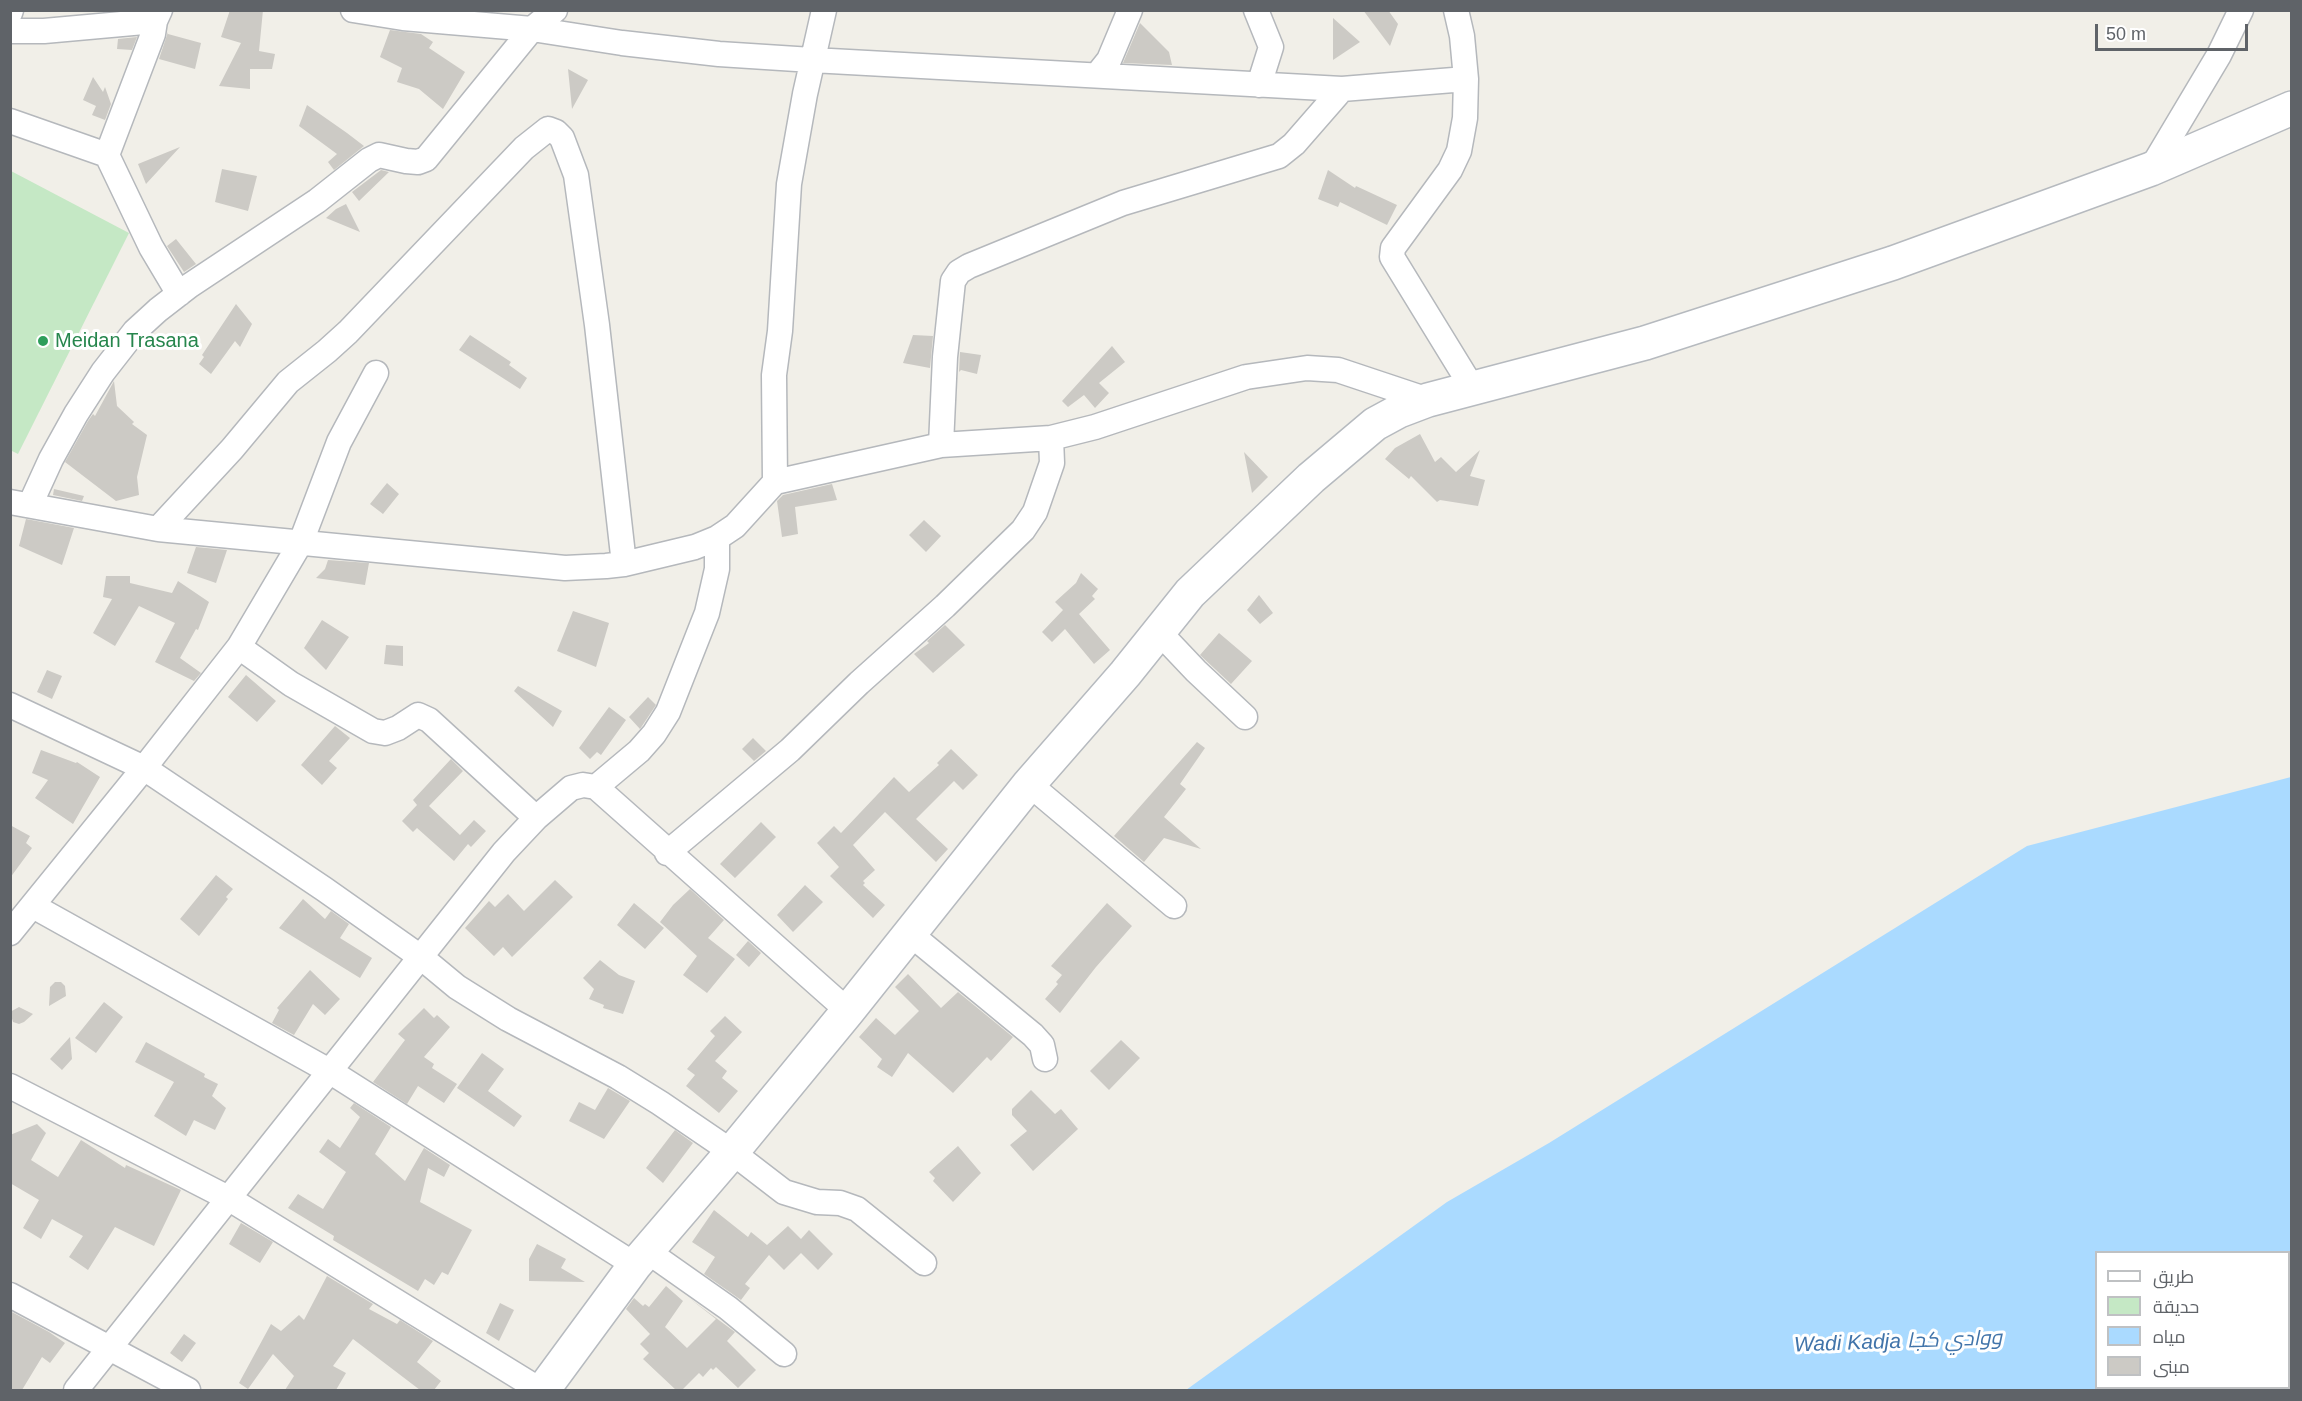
<!DOCTYPE html>
<html>
<head>
<meta charset="utf-8">
<style>
  body { margin:0 }
  #map { position:relative; width:2302px; height:1401px; overflow:hidden; background:#f1efe8; font-family:Helvetica,Cairo,sans-serif }
  canvas { display:block }
  .frame { position:absolute; inset:0; border:12px solid #5f6368; pointer-events:none }
  .legend { position:absolute; left:2095px; top:1251px; width:195px; height:138px; box-sizing:border-box; background:#fff; border:2px solid #bfc1c3; margin:0; padding:8px 10px; list-style:none; font-size:18px; color:#5f6368 }
  .legend li { display:flex; align-items:center; gap:12px; height:30px }
  .legend b { width:30px; border:2px solid #bfc1c3 }
  .scale { position:absolute; left:2095px; top:24px; width:153px; height:27px; box-sizing:border-box; border:3px solid #5f6368; border-top:0; padding-left:8px; font-size:18px; line-height:21px; white-space:nowrap; color:#5f6368; -webkit-text-stroke:4px #fff; paint-order:stroke }
</style>
</head>
<body>
<div id="map">
<canvas width="2302" height="1401"></canvas>
<div class="frame"></div>
<ul class="legend">
<li><b style="height:8px;background:#fff"></b>طريق</li>
<li><b style="height:16px;background:#c5e8c5"></b>حديقة</li>
<li><b style="height:16px;background:#aadaff"></b>مياه</li>
<li><b style="height:16px;background:#cccac5"></b>مبنى</li>
</ul>
<div class="scale">50 m</div>
</div>
<script>
const c = document.querySelector('canvas').getContext('2d');
c.lineJoin = 'round';
function paint(path, color) {
  c.fillStyle = color;
  c.fill(path, 'evenodd');
}
function shape(rows) {
  const path = new Path2D();
  for (const r of rows) {
    path.moveTo(r[0], r[1]);
    for (let i = 2; i < r.length; i += 2) path.lineTo(r[i], r[i + 1]);
  }
  return path;
}
function strokePath(path, color, width, dash) {
  c.strokeStyle = color;
  c.lineWidth = width;
  c.lineCap = dash ? 'butt' : 'round';
  c.setLineDash(dash || []);
  c.stroke(path);
}
function write(font, color, halo, rows, align = 'center') {
  c.font = font + ' Helvetica,Cairo,sans-serif';
  c.lineWidth = 6;
  c.setLineDash([]);
  c.textBaseline = 'middle';
  c.strokeStyle = halo;
  c.fillStyle = color;
  for (const [text, x, y, turn = 0] of rows) {
    c.save();
    c.translate(x, y);
    c.rotate((+turn || 0) * Math.PI / 180);
    c.textAlign = isNaN(turn) ? turn : align;
    if (halo) c.strokeText(text, 0, 0);
    c.fillText(text, 0, 0);
    c.restore();
  }
}
paint(shape([
  [11,171,129,233,18,454,10,450]
]), '#c5e8c5');
paint(shape([
  [2291,777,2291,1390,1186,1390,1447,1202,1549,1143,2027,846],
  [2096,1252,2288,1252,2288,1388,2096,1388]
]), '#aadaff');
paint(shape([
  [230,10,263,10,259,51,275,54,272,69,250,69,250,89,219,86,241,43,221,37],
  [1363,10,1388,10,1398,24,1390,46],
  [1333,18,1360,42,1333,60],
  [1140,23,1169,52,1172,65,1123,63],
  [390,30,421,34,433,42,429,48,465,72,443,109,419,89,397,82,402,68,380,57],
  [168,32,168,34,201,43,195,69,159,59],
  [137,37,132,50,117,49,118,39],
  [568,69,588,80,572,109],
  [93,77,103,92,105,87,111,104,105,120,92,115,96,106,83,100],
  [307,105,347,133,364,146,334,170,328,162,337,154,299,126],
  [180,147,146,184,138,164],
  [222,169,257,176,248,211,215,202],
  [381,170,389,172,359,201,352,192],
  [1328,170,1355,188,1356,186,1397,205,1387,225,1340,202,1338,207,1318,199],
  [346,204,360,232,326,218,336,209],
  [176,239,196,264,184,272,167,246],
  [236,304,252,324,240,347,235,341,211,374,199,364,204,357,202,355],
  [470,335,511,362,509,365,527,378,520,389,459,350],
  [913,335,933,336,930,368,903,363],
  [1112,346,1125,362,1099,383,1109,393,1095,408,1084,395,1068,407,1062,401],
  [960,352,981,355,977,374,961,370,959,372],
  [114,381,117,406,134,422,132,424,147,435,137,477,139,495,116,501,65,462,88,421,93,414,95,416],
  [1420,434,1435,462,1441,457,1456,472,1480,450,1470,476,1485,480,1478,506,1440,500,1437,502,1411,476,1409,479,1385,459,1395,448],
  [1244,452,1268,477,1252,493],
  [387,483,399,494,383,514,370,504],
  [832,484,837,500,795,507,798,534,782,537,777,501,783,495],
  [54,489,84,496,82,501,53,495],
  [26,519,74,528,62,565,19,546],
  [924,520,941,536,926,552,909,535],
  [196,547,227,550,216,583,187,573],
  [328,560,369,563,365,585,316,578,325,569],
  [1081,573,1098,589,1092,596,1095,599,1079,614,1110,650,1094,664,1065,629,1052,642,1042,632,1063,610,1055,602,1076,583],
  [106,576,130,576,130,583,172,593,178,581,209,602,198,630,196,629,180,658,201,673,194,681,155,662,175,623,139,606,115,646,93,633,112,599,103,597],
  [1259,595,1273,613,1260,624,1247,610],
  [573,611,609,623,596,667,557,651],
  [322,620,349,637,326,670,304,648],
  [945,625,965,645,933,673,914,654,929,643,927,641],
  [1219,633,1252,661,1231,684,1200,655],
  [386,645,403,646,403,666,384,664],
  [47,670,62,676,52,699,37,692],
  [246,675,276,701,257,722,228,697],
  [518,686,562,711,553,727,514,691],
  [648,697,656,705,640,729,629,717],
  [609,707,626,720,601,755,597,752,590,759,579,748],
  [335,726,350,738,329,761,337,768,322,785,301,765],
  [753,738,766,751,754,761,742,749],
  [1197,742,1205,748,1180,784,1186,789,1164,817,1201,849,1164,838,1144,862,1114,836],
  [951,749,978,775,963,790,954,781,916,819,948,849,936,862,885,812,853,845,875,870,863,881,865,883,863,885,885,905,873,918,830,876,839,867,817,843,834,826,841,833,894,777,909,792,939,765,937,763],
  [41,750,76,763,77,762,100,777,73,824,35,798,48,780,32,773],
  [451,759,463,771,429,806,460,835,474,820,486,831,471,847,468,844,454,861,417,828,413,832,402,821,417,805,413,800],
  [761,822,776,837,735,878,720,864],
  [10,825,30,836,26,843,32,848,10,878],
  [216,875,233,889,226,897,228,899,199,936,180,919],
  [555,880,573,897,512,957,503,947,494,956,465,928,489,901,495,907,508,894,524,911],
  [805,885,823,902,793,932,777,915],
  [690,889,724,920,708,938,735,959,707,993,683,975,697,956,660,922,673,905],
  [303,899,325,919,331,911,349,924,340,938,372,958,360,978,279,928],
  [634,903,664,928,645,949,617,925],
  [1107,903,1132,926,1096,967,1060,1013,1045,999,1058,984,1056,982,1062,975,1051,966],
  [748,941,761,953,749,967,736,955],
  [600,960,619,975,635,981,623,1014,603,1008,604,1005,589,999,594,989,583,978],
  [310,970,340,999,325,1015,313,1004,294,1035,272,1023,279,1010,277,1008],
  [908,974,941,1008,958,992,1013,1037,991,1061,987,1057,953,1093,908,1053,892,1077,877,1067,882,1059,859,1037,876,1018,895,1035,919,1011,895,987],
  [55,982,61,982,65,986,66,996,49,1006,50,987],
  [104,1002,123,1017,96,1053,75,1038],
  [19,1007,33,1014,24,1022,19,1024,13,1022,10,1012],
  [424,1008,434,1018,437,1015,450,1027,424,1057,434,1064,432,1068,457,1084,444,1103,418,1086,407,1104,373,1082,405,1040,398,1034],
  [725,1016,742,1032,715,1061,727,1071,722,1078,738,1091,719,1113,686,1086,695,1075,687,1069,715,1036,710,1031],
  [70,1037,72,1059,62,1070,50,1059],
  [1121,1040,1140,1058,1109,1090,1090,1071],
  [146,1042,205,1074,204,1077,218,1084,212,1096,226,1108,215,1130,194,1120,186,1136,154,1116,174,1082,135,1062],
  [482,1053,504,1069,488,1091,522,1116,514,1127,457,1088],
  [608,1088,630,1101,604,1139,569,1121,579,1102,595,1110],
  [1031,1090,1055,1114,1061,1109,1078,1129,1033,1171,1010,1145,1027,1131,1012,1115,1012,1109],
  [354,1103,391,1127,375,1154,405,1181,424,1148,450,1165,444,1177,428,1168,420,1202,472,1230,448,1275,442,1272,434,1285,425,1279,418,1291,333,1240,334,1236,288,1208,298,1194,323,1209,346,1172,319,1152,328,1139,340,1148,360,1117,350,1108],
  [37,1124,46,1133,31,1160,58,1177,81,1140,125,1168,126,1165,181,1190,154,1246,115,1227,88,1270,69,1257,83,1236,52,1219,41,1239,23,1228,39,1200,10,1183,10,1135],
  [675,1130,693,1143,663,1183,646,1168],
  [958,1146,981,1173,953,1202,933,1181,935,1178,929,1172],
  [714,1210,748,1237,751,1232,767,1245,788,1226,801,1239,809,1230,833,1254,818,1270,801,1253,784,1270,769,1255,745,1284,750,1288,741,1300,704,1274,715,1257,692,1242],
  [241,1223,273,1242,260,1263,229,1244],
  [537,1244,566,1259,561,1268,585,1282,529,1281,529,1259],
  [327,1276,373,1304,369,1309,397,1324,400,1320,433,1341,417,1362,441,1381,434,1390,420,1390,353,1339,333,1366,346,1373,336,1390,285,1390,294,1376,273,1354,248,1389,239,1383,271,1324,281,1331,299,1315,304,1320],
  [666,1286,683,1301,665,1327,687,1348,716,1319,689,1298,735,1332,727,1341,756,1370,738,1388,716,1367,713,1370,711,1368,703,1377,699,1373,682,1390,676,1390,643,1359,649,1353,640,1344,650,1334,626,1309,634,1298,643,1306,645,1304,649,1307],
  [500,1303,514,1310,499,1341,486,1333],
  [10,1311,49,1332,65,1343,50,1363,42,1357,22,1390,10,1390],
  [184,1334,196,1343,182,1362,170,1353]
]), '#cccac5');
const minor = shape([
  [353,10,403,18,532,29,622,43,719,54,812,60,1342,89,1466,79],
  [1256,10,1271,47,1259,85],
  [1456,10,1462,36,1466,79,1465,118,1459,151,1450,170,1393,248,1392,257,1473,389],
  [10,13,11,10],
  [10,31,44,31,155,21],
  [1097,75,1109,60,1130,10],
  [10,121,107,155,151,247,179,294],
  [107,155,153,34,155,21,160,10],
  [2151,169,2219,55,2241,10],
  [941,445,945,357,953,281,959,272,969,266,1123,203,1279,156,1294,144,1342,89],
  [775,482,774,375,780,331,789,184,805,94,824,10],
  [10,502,158,529,565,568,606,566,624,564,695,547,717,538,735,526,775,482,941,445,1051,438,1095,427,1246,377,1307,368,1338,370,1428,400],
  [30,505,51,459,76,414,103,372,135,331,158,310,189,286,317,201,369,160,379,155,406,161,418,162,426,159,532,29,555,10],
  [158,529,232,449,288,382,327,351,348,332,524,148,548,129,556,132,562,138,576,175,597,325,624,564],
  [1160,633,1196,671,1245,717],
  [239,647,291,684,373,731,385,733,398,728,418,715,429,720,536,818],
  [10,705,144,768,324,889,422,958,457,987,508,1019,618,1077,660,1103,732,1152,784,1192,817,1202,840,1203,857,1209,924,1263],
  [1029,784,1174,906],
  [596,787,639,751,654,734,668,712,707,613,717,569,717,538],
  [667,853,790,750,859,683,945,606,1023,530,1035,512,1052,463,1051,438],
  [33,906,331,1072,635,1265],
  [10,933,144,768,239,647,301,542,339,442,376,373],
  [909,933,1033,1035,1042,1045,1045,1059],
  [10,1086,228,1198,540,1390],
  [647,1251,728,1308,784,1354],
  [10,1295,188,1390],
  [76,1390,504,852,536,818,571,788,583,785,596,787,848,1011]
]);
const secondary = shape([
  [543,1390,635,1265,732,1152,848,1011,1029,784,1125,674,1190,593,1311,478,1375,424,1399,411,1428,400,1645,343,1893,263,2151,169,2292,108]
]);
strokePath(minor, '#b5b8bc', 27);
strokePath(secondary, '#b6babf', 36);
strokePath(minor, '#fff', 24);
strokePath(secondary, '#fff', 33);
for (const [x, y, r, color] of [
  [43,341,6,"#2e9e5b"]
]) {
  const dot = new Path2D();
  dot.arc(x, y, r, 0, 2 * Math.PI);
  c.fillStyle = color;
  c.fill(dot);
  strokePath(dot, '#fff', 2);
}
write('20px', '#27864d', '#fff', [
  ["Meidan Trasana",55,341]
], 'left');
write('italic 21px', '#4174aa', '#fff', [
  ["Wadi Kadja ووادي كجا",1898,1342,-2]
]);
</script>
</body>
</html>
